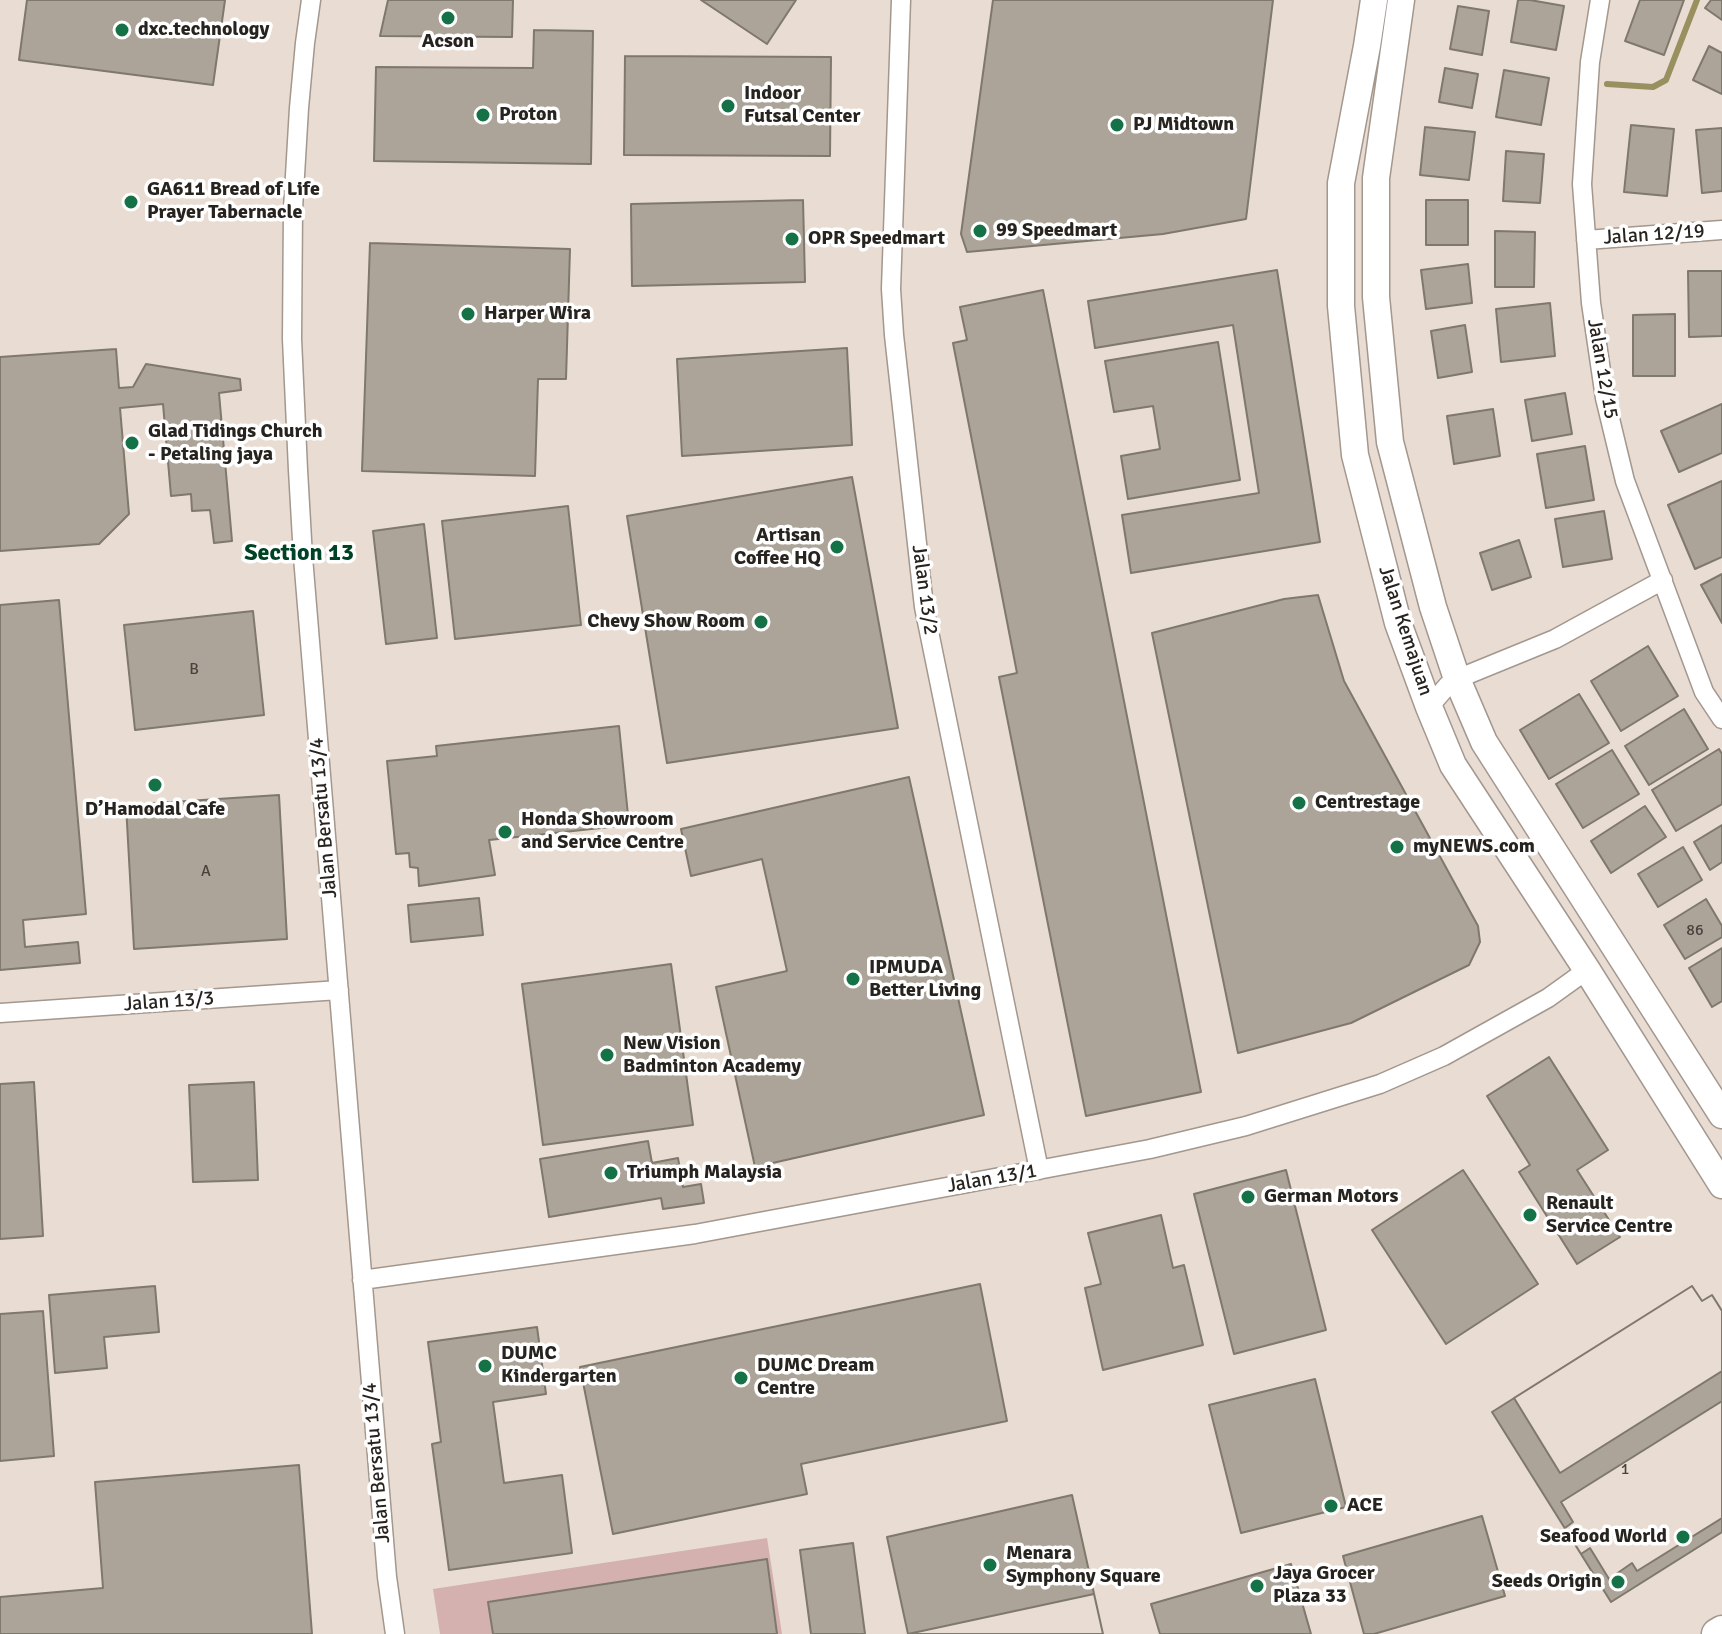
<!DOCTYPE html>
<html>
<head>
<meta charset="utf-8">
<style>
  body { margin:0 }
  canvas { display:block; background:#e9dcd2 }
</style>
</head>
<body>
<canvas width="1722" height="1634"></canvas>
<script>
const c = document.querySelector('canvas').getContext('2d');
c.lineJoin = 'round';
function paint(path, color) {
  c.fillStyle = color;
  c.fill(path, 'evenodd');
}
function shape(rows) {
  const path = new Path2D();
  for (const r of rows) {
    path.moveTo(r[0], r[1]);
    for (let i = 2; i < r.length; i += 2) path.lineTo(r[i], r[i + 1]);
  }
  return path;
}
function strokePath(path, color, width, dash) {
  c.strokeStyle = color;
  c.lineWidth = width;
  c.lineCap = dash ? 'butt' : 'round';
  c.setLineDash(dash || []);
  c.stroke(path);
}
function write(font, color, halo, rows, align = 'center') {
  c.font = font + ' Signika,sans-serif';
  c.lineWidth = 7;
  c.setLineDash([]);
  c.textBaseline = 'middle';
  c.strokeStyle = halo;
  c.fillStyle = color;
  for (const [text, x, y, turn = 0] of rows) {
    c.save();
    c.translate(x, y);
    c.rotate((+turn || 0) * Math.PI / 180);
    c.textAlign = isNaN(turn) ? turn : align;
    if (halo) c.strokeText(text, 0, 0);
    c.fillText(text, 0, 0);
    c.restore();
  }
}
paint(shape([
  [767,1538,782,1634,440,1634,433,1589]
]), '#d4b1af');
strokePath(shape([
  [1607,84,1653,87,1666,80,1697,0]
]), '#99905f', 6);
const building = shape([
  [27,0,225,0,213,85,19,60,27,0],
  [388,0,513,0,512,37,380,36,388,0],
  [701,0,796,0,767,44,701,0],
  [993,0,1273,0,1246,219,1163,234,967,252,961,234,993,0],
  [1518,0,1530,0,1564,6,1556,50,1511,42,1518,0],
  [1640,0,1684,0,1664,55,1625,41,1640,0],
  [1711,0,1722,0,1722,20,1705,8,1711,0],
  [1458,6,1489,11,1482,55,1450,49,1458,6],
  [534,30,593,31,591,164,374,161,376,67,533,68,534,30],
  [1709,46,1722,53,1722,94,1693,80,1709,46],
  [625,56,831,57,830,156,624,155,625,56],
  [1445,68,1478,74,1472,108,1439,102,1445,68],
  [1504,70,1549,78,1541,125,1496,117,1504,70],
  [1631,125,1674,129,1667,196,1624,192,1631,125],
  [1425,127,1475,132,1469,180,1420,175,1425,127],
  [1722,128,1722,191,1702,193,1696,130,1722,128],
  [1506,151,1544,154,1540,203,1503,201,1506,151],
  [803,200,805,282,632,286,631,204,803,200],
  [1426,200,1468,200,1468,245,1426,245,1426,200],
  [1495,231,1535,232,1534,287,1495,287,1495,231],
  [370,243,570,249,566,379,538,379,535,476,362,471,370,243],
  [1468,264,1472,303,1426,309,1421,270,1468,264],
  [1277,270,1320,542,1131,573,1122,515,1259,493,1233,325,1095,348,1088,301,1277,270],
  [1688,271,1722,271,1722,336,1689,337,1688,271],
  [1043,290,1201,1092,1086,1116,999,677,1017,673,953,343,967,340,960,307,1043,290],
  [1550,303,1555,356,1501,362,1496,309,1550,303],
  [1675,314,1675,376,1633,376,1633,315,1675,314],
  [1465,325,1472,372,1438,378,1431,331,1465,325],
  [1218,342,1240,480,1128,499,1121,456,1160,449,1153,406,1114,412,1105,361,1218,342],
  [847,348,852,445,682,456,677,359,847,348],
  [116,349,119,388,133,387,146,364,240,379,241,390,219,393,232,541,214,543,210,510,192,511,191,494,171,496,163,404,120,408,129,514,99,544,0,551,0,357,116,349],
  [1565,393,1572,434,1532,441,1525,400,1565,393],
  [1722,404,1722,453,1679,472,1661,431,1722,404],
  [1493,409,1500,456,1454,464,1447,416,1493,409],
  [1585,446,1594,500,1546,508,1537,454,1585,446],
  [852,477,898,728,667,763,627,516,852,477],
  [1722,481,1722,557,1695,569,1668,505,1722,481],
  [568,506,581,625,455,639,442,521,568,506],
  [1604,511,1612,559,1563,567,1555,519,1604,511],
  [424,524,437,638,386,644,373,531,424,524],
  [1519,540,1531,577,1492,590,1480,553,1519,540],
  [1722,574,1722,623,1701,585,1722,574],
  [1318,595,1344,681,1478,926,1480,942,1469,965,1351,1023,1238,1053,1152,633,1284,599,1318,595],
  [59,600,86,914,23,920,25,947,78,942,80,963,0,970,0,605,59,600],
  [253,611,264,715,135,730,124,625,253,611],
  [1648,646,1678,696,1621,731,1591,681,1648,646],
  [1579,694,1609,743,1549,779,1520,730,1579,694],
  [1684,709,1708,749,1649,785,1625,746,1684,709],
  [619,726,629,825,489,840,495,875,419,886,418,868,410,867,409,853,396,854,387,761,437,756,436,746,619,726],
  [1719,749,1722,754,1722,804,1676,831,1652,790,1719,749],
  [1612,750,1639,794,1583,828,1556,784,1612,750],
  [909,777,984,1115,755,1167,716,987,787,971,762,859,691,876,681,829,909,777],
  [279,795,287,939,134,949,126,805,279,795],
  [1645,806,1666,837,1611,873,1591,841,1645,806],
  [1722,825,1722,862,1710,870,1694,842,1722,825],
  [1683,847,1702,880,1658,907,1638,874,1683,847],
  [479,898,483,935,411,942,408,905,479,898],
  [1706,899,1722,926,1722,937,1685,959,1664,925,1706,899],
  [1722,948,1722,1001,1712,1007,1689,968,1722,948],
  [671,964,693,1125,543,1145,522,984,671,964],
  [1549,1057,1608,1150,1577,1170,1620,1237,1577,1264,1519,1172,1530,1165,1487,1096,1549,1057],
  [34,1082,43,1236,0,1239,0,1084,34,1082],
  [254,1082,258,1180,193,1182,189,1085,254,1082],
  [648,1141,652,1163,678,1158,683,1187,701,1184,704,1203,663,1209,661,1198,549,1217,540,1159,648,1141],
  [1286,1170,1326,1330,1234,1354,1194,1194,1286,1170],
  [1463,1170,1538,1284,1446,1344,1372,1230,1463,1170],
  [1161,1215,1173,1268,1184,1265,1203,1345,1103,1370,1085,1288,1101,1284,1088,1233,1161,1215],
  [980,1284,1007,1421,801,1464,807,1494,613,1534,580,1367,980,1284],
  [155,1286,159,1332,104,1337,107,1368,55,1373,49,1295,155,1286],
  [1692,1286,1702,1301,1712,1295,1722,1311,1722,1532,1611,1602,1492,1412,1692,1286],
  [1692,1286,1702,1301,1712,1295,1722,1311,1722,1371,1560,1473,1514,1398,1692,1286],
  [43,1311,54,1456,0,1461,0,1314,43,1311],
  [537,1327,546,1394,493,1402,504,1483,562,1475,572,1553,449,1570,432,1444,441,1442,428,1342,537,1327],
  [1315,1379,1346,1507,1241,1533,1209,1405,1315,1379],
  [1722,1401,1722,1518,1637,1571,1632,1563,1609,1579,1590,1548,1581,1554,1565,1528,1573,1522,1561,1502,1722,1401],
  [299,1465,312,1634,0,1634,0,1597,103,1588,95,1482,299,1465],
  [1072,1495,1103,1634,908,1634,887,1537,1072,1495],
  [1482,1516,1505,1596,1374,1634,1364,1634,1343,1556,1482,1516],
  [853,1543,865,1634,811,1634,800,1550,853,1543],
  [767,1559,777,1634,493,1634,488,1602,767,1559],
  [1291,1564,1311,1634,1160,1634,1151,1604,1291,1564],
  [1094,1594,1103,1634,908,1634,1094,1594]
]);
paint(building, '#aca498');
strokePath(building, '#7f786c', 2);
const street = shape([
  [311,0,305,43,299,108,293,209,292,339,298,470,303,557,387,1577,395,1634],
  [901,0,891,289,894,335,924,607,1039,1170],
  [1600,0,1590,62,1582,184,1591,303,1605,398,1625,481,1704,692,1722,719],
  [1586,240,1722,230],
  [1429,707,1448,685,1457,679,1555,639,1663,580],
  [0,1013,339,990],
  [362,1280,695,1234,1150,1149,1246,1126,1380,1084,1444,1056,1548,998,1587,970]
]);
const secondary = shape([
  [1374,0,1367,46,1341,183,1341,306,1355,455,1398,623,1429,707,1453,765,1587,970,1722,1185],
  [1401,0,1376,178,1376,297,1390,442,1433,607,1457,679,1484,742,1722,1115]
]);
const primary = shape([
  [1717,1634,1722,1631]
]);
strokePath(street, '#a3978e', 21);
strokePath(secondary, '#a3978e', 29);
strokePath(primary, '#a3978e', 33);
strokePath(street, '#fff', 18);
strokePath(secondary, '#fff', 26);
strokePath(primary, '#fff', 30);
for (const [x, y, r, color] of [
  [448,18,8,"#157246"],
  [122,30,8,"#157246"],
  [728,106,8,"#157246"],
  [483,115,8,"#157246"],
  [1117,125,8,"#157246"],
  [131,202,8,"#157246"],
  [980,231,8,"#157246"],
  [792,239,8,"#157246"],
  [468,314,8,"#157246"],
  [132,443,8,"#157246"],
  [837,547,8,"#157246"],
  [761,622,8,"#157246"],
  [155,785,8,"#157246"],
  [1299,803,8,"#157246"],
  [505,832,8,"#157246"],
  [1397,847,8,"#157246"],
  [853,979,8,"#157246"],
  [607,1055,8,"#157246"],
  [611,1173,8,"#157246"],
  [1248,1197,8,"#157246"],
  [1530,1215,8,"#157246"],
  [485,1366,8,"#157246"],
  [741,1378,8,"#157246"],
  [1331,1506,8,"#157246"],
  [1683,1537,8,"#157246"],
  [990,1565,8,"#157246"],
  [1618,1582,8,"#157246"],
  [1257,1586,8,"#157246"]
]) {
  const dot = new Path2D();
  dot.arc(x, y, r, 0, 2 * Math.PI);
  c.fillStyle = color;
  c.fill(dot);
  strokePath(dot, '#fff', 3);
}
write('16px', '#48433d', null, [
  ["B",194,670],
  ["A",206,872],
  ["86",1695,931],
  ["1",1625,1470]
]);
write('bold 20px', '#27231f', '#fff', [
  ["dxc.technology",138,30],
  ["Acson",448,42,"center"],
  ["Indoor",744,94],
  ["Futsal Center",744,117],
  ["Proton",499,115],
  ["PJ Midtown",1133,125],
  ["GA611 Bread of Life",147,190],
  ["Prayer Tabernacle",147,213],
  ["99 Speedmart",996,231],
  ["OPR Speedmart",808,239],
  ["Harper Wira",484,314],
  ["Glad Tidings Church",148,432],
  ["- Petaling jaya",148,455],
  ["Artisan",821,536,"right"],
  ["Coffee HQ",821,559,"right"],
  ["Chevy Show Room",745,622,"right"],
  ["Centrestage",1315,803],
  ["D’Hamodal Cafe",155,810,"center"],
  ["Honda Showroom",521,820],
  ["and Service Centre",521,843],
  ["myNEWS.com",1413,847],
  ["IPMUDA",869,968],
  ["Better Living",869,991],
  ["New Vision",623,1044],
  ["Badminton Academy",623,1067],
  ["Triumph Malaysia",627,1173],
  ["German Motors",1264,1197],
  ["Renault",1546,1204],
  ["Service Centre",1546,1227],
  ["DUMC",501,1354],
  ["Kindergarten",501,1377],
  ["DUMC Dream",757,1366],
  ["Centre",757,1389],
  ["ACE",1347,1506],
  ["Seafood World",1667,1537,"right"],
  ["Menara",1006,1554],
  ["Symphony Square",1006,1577],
  ["Jaya Grocer",1273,1574],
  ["Plaza 33",1273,1597],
  ["Seeds Origin",1602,1582,"right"]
], 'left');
write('20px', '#27231f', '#fff', [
  ["Jalan 12/19",1654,235,-4],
  ["Jalan 12/15",1602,369,80],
  ["Jalan 13/2",924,590,82],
  ["Jalan Kemajuan",1405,631,72],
  ["Jalan Bersatu 13/4",324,818,-95],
  ["Jalan 13/3",169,1002,-4],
  ["Jalan 13/1",992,1179,-10],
  ["Jalan Bersatu 13/4",377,1463,-95]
]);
write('bold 24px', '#004225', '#fff', [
  ["Section 13",299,554]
]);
</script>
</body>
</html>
